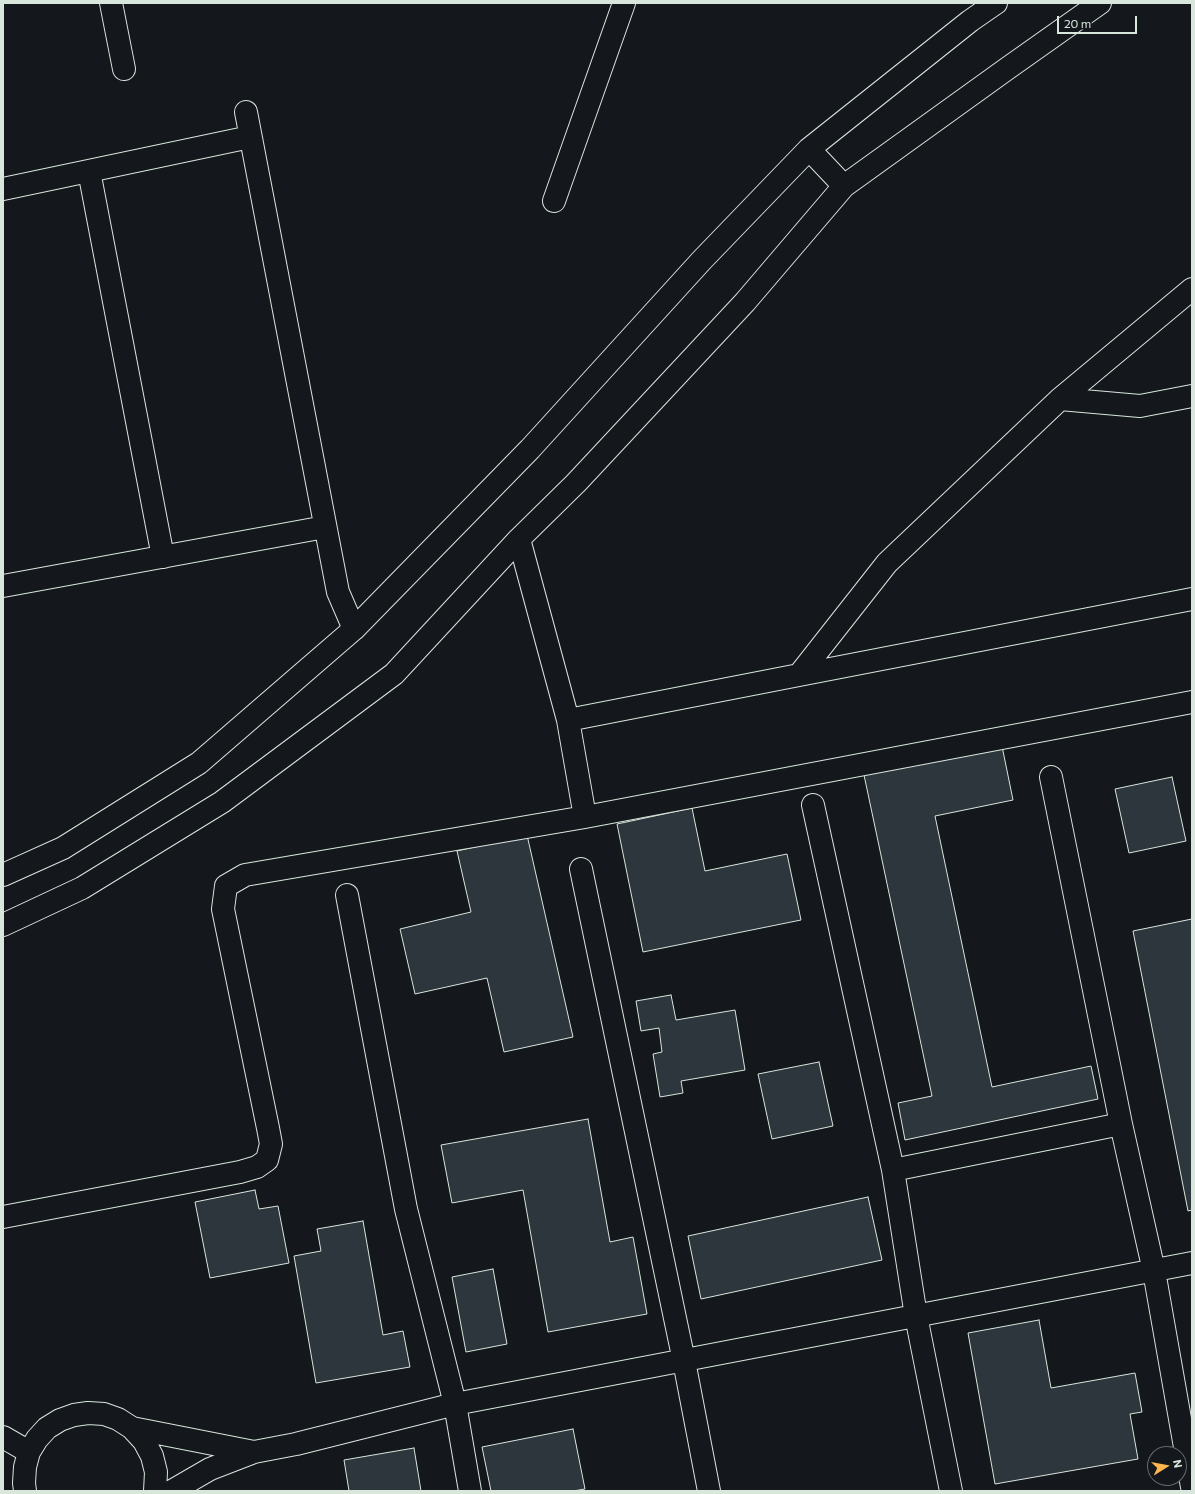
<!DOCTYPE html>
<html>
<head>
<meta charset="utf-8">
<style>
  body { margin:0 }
  #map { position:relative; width:1195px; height:1494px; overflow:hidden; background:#14181c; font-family:Commissioner,sans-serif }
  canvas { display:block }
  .frame { position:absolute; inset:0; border:4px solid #d8e6dc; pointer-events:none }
  .north { position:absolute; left:1147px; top:1446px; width:40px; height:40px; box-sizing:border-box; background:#14181c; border:1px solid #626a69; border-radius:50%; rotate:79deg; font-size:11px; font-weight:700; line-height:16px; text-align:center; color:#d8e6dc }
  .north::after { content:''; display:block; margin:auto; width:14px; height:18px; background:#ffb74d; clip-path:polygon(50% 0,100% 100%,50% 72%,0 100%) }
  .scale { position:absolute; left:1057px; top:16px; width:80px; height:18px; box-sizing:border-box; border:2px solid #d8e6dc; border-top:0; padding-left:5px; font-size:12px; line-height:14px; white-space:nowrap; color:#d8e6dc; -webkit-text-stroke:3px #14181c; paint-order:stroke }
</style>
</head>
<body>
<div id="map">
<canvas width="1195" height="1494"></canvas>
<div class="frame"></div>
<div class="north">N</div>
<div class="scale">20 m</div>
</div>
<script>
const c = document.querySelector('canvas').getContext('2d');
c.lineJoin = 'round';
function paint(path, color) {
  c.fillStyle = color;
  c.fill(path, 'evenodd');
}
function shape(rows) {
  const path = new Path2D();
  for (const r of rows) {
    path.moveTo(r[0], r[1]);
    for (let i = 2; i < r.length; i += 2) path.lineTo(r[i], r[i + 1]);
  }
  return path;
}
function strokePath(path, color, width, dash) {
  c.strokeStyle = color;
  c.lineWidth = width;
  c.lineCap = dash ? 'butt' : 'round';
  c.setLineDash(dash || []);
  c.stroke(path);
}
const building = shape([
  [1002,746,1013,800,935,816,992,1087,1091,1066,1098,1099,905,1140,898,1103,932,1096,864,775,1002,746],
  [1172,777,1186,841,1129,853,1115,789,1172,777],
  [692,808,705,871,787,854,801,920,643,952,617,824,692,808],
  [527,835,573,1037,504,1052,487,978,415,994,400,929,471,912,457,851,527,835],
  [1192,919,1192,1210,1188,1211,1133,931,1192,919],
  [671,995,676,1020,735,1010,745,1070,681,1081,683,1093,660,1097,653,1054,662,1052,659,1028,641,1031,636,1001,671,995],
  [819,1062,833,1126,772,1139,758,1074,819,1062],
  [588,1119,610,1242,633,1237,647,1314,548,1332,523,1190,452,1203,441,1145,588,1119],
  [255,1190,259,1209,278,1206,289,1263,210,1278,195,1202,255,1190],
  [868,1197,882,1260,701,1299,688,1236,868,1197],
  [363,1221,383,1335,403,1331,410,1367,316,1383,294,1256,321,1251,317,1229,363,1221],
  [493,1269,507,1344,466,1352,452,1277,493,1269],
  [1039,1320,1051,1388,1135,1373,1142,1412,1130,1414,1138,1459,995,1484,968,1333,1039,1320],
  [573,1429,585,1489,573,1491,491,1491,482,1447,573,1429],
  [414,1448,421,1491,349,1491,344,1460,414,1448]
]);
paint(building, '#2c363c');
strokePath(building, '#d8e6dc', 1);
const street = shape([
  [111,3,124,69],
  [246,112,338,592,354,629],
  [809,149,844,186],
  [89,171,163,557],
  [3,189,250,137],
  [554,201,624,3],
  [1060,399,1140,406,1192,396],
  [519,539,568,720,585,817],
  [3,586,325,527],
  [799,675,1192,599],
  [568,720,799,675,887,563,1060,399,1192,289],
  [1051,777,1121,1124,1154,1271,1192,1487],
  [813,805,893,1170,916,1316,951,1491],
  [581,869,684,1361,709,1491],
  [3,875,63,848,199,763,354,629,530,449,702,260,809,149,970,21,996,3],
  [347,895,406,1209,455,1404,470,1491],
  [3,925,82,888,222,802,394,674,519,539,576,483,745,302,844,186,1008,68,1100,3],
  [893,1170,1121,1124],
  [3,1217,240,1172,257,1167,267,1160,271,1144,268,1128,223,909,226,886,245,875,585,817,1192,702],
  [132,1428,254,1452],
  [3,1437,29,1452],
  [25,1491,24,1483,25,1467,29,1452,37,1439,47,1428,60,1420,74,1415,88,1413,104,1414,118,1419,132,1428,144,1441,152,1456,156,1472,155,1491],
  [172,1491,210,1469,254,1452,296,1444,455,1404,1192,1263]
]);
strokePath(street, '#d8e6dc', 24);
strokePath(street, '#14181c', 22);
</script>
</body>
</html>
